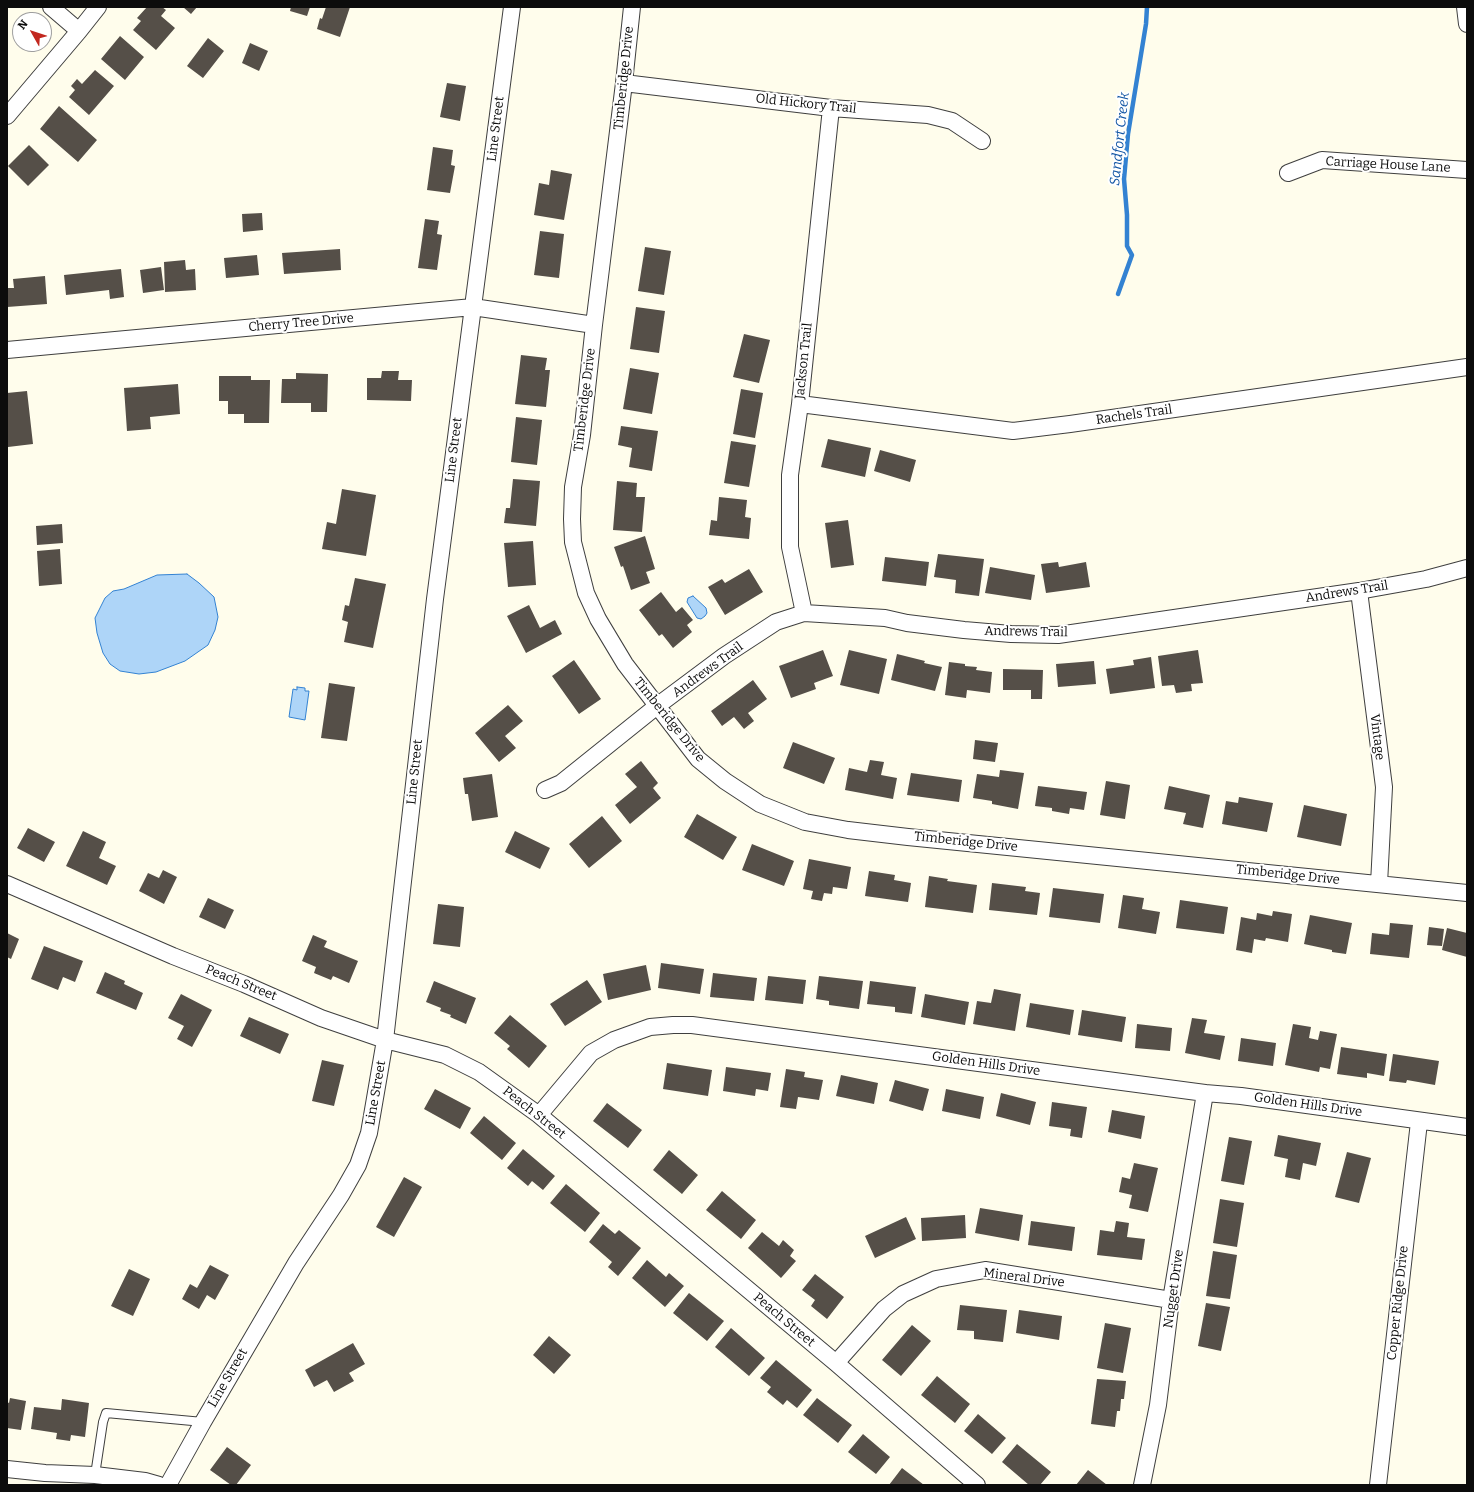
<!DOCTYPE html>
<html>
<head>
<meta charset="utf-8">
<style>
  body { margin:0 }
  #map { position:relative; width:1474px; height:1492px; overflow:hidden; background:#fffdec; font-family:Bitter,serif }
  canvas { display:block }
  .frame { position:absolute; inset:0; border:8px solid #0c0c0c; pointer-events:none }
  .north { position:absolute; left:12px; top:12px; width:40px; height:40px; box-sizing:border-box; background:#fff; border:1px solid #9e9e9e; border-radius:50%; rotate:309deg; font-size:11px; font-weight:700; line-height:16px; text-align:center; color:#0c0c0c }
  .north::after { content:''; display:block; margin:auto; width:14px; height:18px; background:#c2281f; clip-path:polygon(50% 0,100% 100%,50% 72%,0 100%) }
</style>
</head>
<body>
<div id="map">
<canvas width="1474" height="1492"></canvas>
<div class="frame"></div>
<div class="north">N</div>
</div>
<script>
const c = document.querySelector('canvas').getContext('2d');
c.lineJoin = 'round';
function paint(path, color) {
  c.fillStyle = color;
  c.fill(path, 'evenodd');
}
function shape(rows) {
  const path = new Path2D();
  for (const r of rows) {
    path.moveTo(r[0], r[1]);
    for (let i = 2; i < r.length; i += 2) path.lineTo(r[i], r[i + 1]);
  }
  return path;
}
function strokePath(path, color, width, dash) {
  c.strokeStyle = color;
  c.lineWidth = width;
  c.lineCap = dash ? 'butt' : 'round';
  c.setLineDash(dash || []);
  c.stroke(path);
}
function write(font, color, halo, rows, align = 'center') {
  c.font = font + ' Bitter,serif';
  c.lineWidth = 4;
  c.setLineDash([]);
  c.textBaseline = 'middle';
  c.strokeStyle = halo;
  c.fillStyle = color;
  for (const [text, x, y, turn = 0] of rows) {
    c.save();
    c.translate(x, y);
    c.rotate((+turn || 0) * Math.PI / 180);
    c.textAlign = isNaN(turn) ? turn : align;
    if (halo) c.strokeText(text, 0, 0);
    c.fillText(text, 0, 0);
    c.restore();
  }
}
const water = shape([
  [187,574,199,583,214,597,218,617,215,630,208,645,185,661,156,672,139,674,120,671,110,664,103,653,97,633,95,618,105,598,113,591,124,589,157,575,187,574],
  [693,596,706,608,707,613,705,616,701,619,697,618,687,602,688,598,693,596],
  [297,687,305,688,305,691,309,691,305,720,289,717,293,689,297,690,297,687]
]);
paint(water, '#aed5f8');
strokePath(water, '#3382d2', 1);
strokePath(shape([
  [1118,294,1132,255,1127,246,1127,215,1124,179,1128,134,1146,24,1147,7]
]), '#3382d2', 4.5);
paint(shape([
  [147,7,162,7,166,10,161,16,175,28,156,50,133,30,141,21,137,18],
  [183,7,197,7,191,14],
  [291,7,310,7,307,16,290,11],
  [326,7,350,7,340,37,317,29,320,18,322,19],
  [120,36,144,57,125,80,101,59],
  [208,38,224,51,203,78,187,66],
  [250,43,268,51,259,71,242,63],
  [95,70,114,86,89,115,69,97,75,90,71,86,77,79,82,84],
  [447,83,466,86,460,121,440,117],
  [59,106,97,140,78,162,40,129],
  [29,145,49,165,28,186,8,166],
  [433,147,453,150,451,165,455,166,450,193,427,190],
  [551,170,572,174,564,220,534,215,539,183,549,185],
  [262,213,263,230,243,232,242,214],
  [425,219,439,221,437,234,442,235,437,270,418,268],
  [540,231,564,234,559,278,534,275],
  [645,247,671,251,664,295,638,291],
  [340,249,341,270,284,274,282,253],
  [257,255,259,275,226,278,224,258],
  [185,260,186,270,195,269,196,290,165,292,164,262],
  [161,267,164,290,143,293,140,270],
  [121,269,124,297,110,299,109,290,66,295,64,275],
  [45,276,47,304,7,307,7,288,14,288,13,279],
  [636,307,665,311,659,353,630,349],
  [744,334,770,340,759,383,733,377],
  [521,355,547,358,545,370,550,370,546,407,515,404],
  [630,368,659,373,652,414,623,409],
  [382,371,399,371,398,380,412,380,411,401,367,400,367,378,381,378],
  [296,373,328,374,327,412,311,412,311,403,281,403,282,379,296,379],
  [219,376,251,376,251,380,270,380,269,423,244,423,244,414,228,414,228,401,219,401],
  [178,384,180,414,150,417,151,429,127,431,124,388],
  [741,389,763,393,755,438,733,434],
  [27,391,33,444,8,447,7,393],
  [516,417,542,420,537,465,511,462],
  [621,426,658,431,652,471,629,467,632,448,618,445],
  [828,439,871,448,865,477,821,467],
  [731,441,756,445,749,487,724,483],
  [880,450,916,460,910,482,874,471],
  [513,479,540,481,536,526,504,523,506,508,510,508],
  [617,481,637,483,636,497,645,497,642,532,613,530],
  [342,489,376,495,366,556,322,549,327,522,336,524],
  [719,497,747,500,745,517,751,518,749,539,709,535,711,520,717,521],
  [848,520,854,565,831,568,825,523],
  [62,524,63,543,37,545,36,526],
  [645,536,655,569,646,572,650,583,631,590,623,566,621,567,614,547],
  [533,541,536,585,508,587,504,543],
  [60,549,62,584,39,586,37,551],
  [938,554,984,559,979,596,955,593,956,580,934,577],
  [885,557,929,562,926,586,882,581],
  [1058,562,1059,567,1086,562,1090,587,1046,593,1041,564],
  [990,567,1035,575,1031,600,985,593],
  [749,569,763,592,725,615,708,587,722,579,725,583],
  [355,578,386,584,373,648,344,642,348,622,342,620,345,605,349,606],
  [661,592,676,612,682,607,693,620,687,625,692,632,673,648,662,634,659,636,639,610],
  [529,605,540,628,555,620,562,634,526,653,507,616],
  [823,650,833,676,814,683,816,689,791,698,779,666],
  [849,650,887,659,879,694,840,685],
  [1198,650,1203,683,1191,684,1192,691,1176,693,1174,685,1162,686,1158,656],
  [897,654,925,661,924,663,942,667,935,691,891,680],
  [1151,657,1155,688,1110,694,1106,669,1134,665,1133,660],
  [574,660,601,699,579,714,552,676],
  [1094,661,1096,684,1058,687,1056,664],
  [949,662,965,664,965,666,977,667,976,670,992,672,990,693,967,690,966,698,945,695],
  [1003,669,1043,670,1042,699,1031,699,1031,690,1003,690],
  [753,680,767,699,748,713,754,721,744,729,734,717,722,726,711,711],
  [329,683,355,687,347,741,321,738],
  [508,705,523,721,505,736,516,748,499,762,475,733],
  [975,740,998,743,995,762,973,759],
  [793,742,835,758,824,784,783,768],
  [870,760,884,762,881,775,897,778,893,799,845,790,849,768,867,772],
  [641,761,658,783,653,788,661,798,630,824,615,805,637,787,625,774],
  [1000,770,1024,773,1018,809,992,804,992,801,973,798,977,774,999,777],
  [911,773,962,780,959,802,907,795],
  [492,774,498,817,472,821,468,794,465,794,463,778],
  [1106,781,1130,785,1125,819,1100,815],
  [1038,786,1087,792,1084,810,1070,808,1069,814,1052,811,1052,808,1035,806],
  [1169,786,1210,795,1203,828,1183,824,1186,813,1164,809],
  [1239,797,1273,803,1267,832,1222,824,1226,801,1238,803],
  [1304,805,1347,814,1341,846,1297,837],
  [697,814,737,837,723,860,684,837],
  [602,816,622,841,589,868,569,844],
  [28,828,55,842,44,862,17,848],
  [83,831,106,842,99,858,116,866,107,885,66,866],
  [515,831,550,848,540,869,505,852],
  [752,844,794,861,784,886,742,870],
  [809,859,851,867,847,889,833,887,832,894,824,893,822,901,811,899,813,891,803,889],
  [163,870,177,877,164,904,139,891,148,873,159,878],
  [869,871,895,875,894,880,911,883,908,902,865,896],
  [929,876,948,879,947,881,977,885,973,913,925,907],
  [992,883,1026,887,1025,891,1040,893,1037,915,989,910],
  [1053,888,1104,894,1100,923,1049,917],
  [1123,895,1144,898,1142,909,1160,912,1156,934,1118,928],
  [208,898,234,910,225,929,199,917],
  [1180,900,1228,907,1224,934,1176,928],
  [438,904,464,907,460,947,433,944],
  [1273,911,1292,914,1288,942,1266,938,1265,941,1254,939,1252,953,1236,950,1241,917,1256,920,1257,913,1272,916],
  [1310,915,1352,923,1346,954,1332,952,1332,950,1304,944],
  [1390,923,1413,925,1409,958,1370,954,1372,933,1389,935],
  [1429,927,1444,929,1442,946,1427,945],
  [1447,928,1467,933,1467,957,1442,950],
  [7,933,19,939,11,959,7,957],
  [313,935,327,941,324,947,358,961,349,983,333,976,331,980,314,973,316,967,302,961],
  [44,946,83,961,75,982,63,977,58,990,31,979],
  [661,963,704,969,700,994,658,988],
  [646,965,651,990,608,1000,603,974],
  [105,972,125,981,124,984,143,993,136,1010,96,993],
  [713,973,757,978,754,1001,710,997],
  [768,976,806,980,803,1004,765,1000],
  [819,976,863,981,859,1009,829,1005,829,1001,816,999],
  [587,980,602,1002,565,1026,550,1004],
  [434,981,476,998,466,1024,450,1017,451,1015,440,1011,441,1008,426,1002],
  [870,981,916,987,912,1014,895,1012,895,1007,867,1004],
  [994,989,1021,994,1015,1031,973,1024,977,1001,991,1003],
  [181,994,212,1010,192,1047,177,1039,184,1026,168,1018],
  [925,994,969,1002,965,1025,921,1017],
  [1030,1003,1074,1010,1070,1035,1026,1027],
  [1082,1010,1126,1017,1122,1042,1078,1035],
  [510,1015,547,1046,529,1068,507,1049,510,1046,494,1033],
  [249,1017,289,1034,280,1054,240,1036],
  [1192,1018,1207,1020,1204,1033,1225,1036,1220,1060,1185,1053],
  [1137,1024,1172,1028,1170,1051,1135,1048],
  [1293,1024,1311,1027,1309,1038,1318,1040,1320,1031,1337,1034,1330,1069,1320,1067,1319,1072,1285,1065],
  [1241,1038,1276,1043,1273,1066,1238,1061],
  [1341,1047,1387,1054,1384,1076,1367,1073,1367,1078,1337,1074],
  [1393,1054,1439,1061,1435,1085,1407,1080,1406,1083,1389,1081],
  [322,1060,344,1065,334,1106,312,1101],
  [667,1063,712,1070,708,1096,663,1089],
  [726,1067,771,1073,768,1091,756,1089,755,1096,723,1091],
  [786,1069,805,1072,804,1077,823,1080,819,1100,798,1097,796,1109,780,1107],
  [841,1075,878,1083,874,1104,836,1096],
  [895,1080,929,1089,923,1111,889,1101],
  [435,1089,471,1108,460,1129,424,1109],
  [946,1089,984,1097,980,1119,942,1111],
  [1001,1093,1036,1102,1030,1125,996,1116],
  [1052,1102,1087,1107,1082,1138,1070,1136,1071,1129,1049,1126],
  [607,1103,642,1130,628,1148,593,1121],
  [1112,1110,1145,1116,1141,1139,1108,1132],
  [484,1116,516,1143,502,1160,470,1133],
  [1278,1135,1321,1143,1316,1166,1303,1163,1300,1180,1285,1177,1288,1159,1274,1156],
  [1229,1137,1252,1141,1244,1185,1221,1181],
  [523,1149,555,1176,543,1190,532,1181,528,1186,507,1168],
  [669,1150,698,1175,682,1194,653,1170],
  [1347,1152,1371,1158,1359,1203,1335,1197],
  [1134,1163,1158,1168,1148,1212,1129,1208,1132,1195,1119,1192,1122,1177,1130,1179],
  [404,1177,422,1187,394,1237,376,1227],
  [566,1184,600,1213,585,1232,550,1203],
  [722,1191,756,1220,741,1239,706,1210],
  [1220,1199,1244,1203,1237,1247,1213,1243],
  [980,1208,1023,1215,1019,1241,975,1233],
  [965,1215,966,1238,922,1241,921,1218],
  [906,1217,916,1239,875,1258,865,1236],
  [1031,1221,1075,1227,1072,1251,1028,1245],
  [1116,1221,1129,1223,1127,1237,1145,1239,1142,1260,1097,1255,1100,1230,1114,1232],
  [603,1224,615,1234,619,1230,641,1248,618,1276,608,1267,612,1262,589,1242],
  [762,1232,779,1246,783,1240,794,1250,790,1256,796,1261,781,1278,748,1248],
  [1213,1251,1237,1255,1230,1299,1206,1296],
  [647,1260,666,1277,669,1273,684,1286,665,1307,632,1278],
  [210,1265,229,1275,215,1300,207,1295,199,1309,182,1299,190,1284,197,1288],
  [129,1269,150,1279,133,1316,111,1306],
  [815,1274,844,1297,827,1319,811,1306,815,1300,802,1290],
  [689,1293,724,1321,707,1341,673,1313],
  [1206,1303,1230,1307,1221,1351,1198,1346],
  [960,1305,1007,1310,1003,1342,974,1339,974,1331,957,1330],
  [1019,1310,1062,1316,1059,1340,1016,1333],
  [1105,1323,1131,1328,1123,1373,1097,1368],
  [912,1325,931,1341,901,1376,882,1360],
  [731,1328,765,1358,749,1376,715,1347],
  [549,1336,571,1355,554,1374,533,1355],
  [353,1343,365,1364,349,1373,354,1381,334,1392,327,1380,314,1387,305,1370],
  [776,1360,812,1390,797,1408,787,1400,783,1405,767,1392,771,1387,760,1378],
  [937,1376,970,1404,955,1423,921,1395],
  [1097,1379,1126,1381,1124,1399,1121,1399,1120,1411,1117,1411,1115,1427,1091,1424],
  [10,1398,26,1401,21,1430,7,1428,7,1402,9,1403],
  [817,1398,852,1425,838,1443,803,1415],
  [62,1399,89,1403,85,1437,71,1435,70,1441,56,1439,57,1433,31,1429,34,1407,61,1410],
  [978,1414,1006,1438,992,1454,964,1431],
  [863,1434,890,1457,876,1474,848,1452],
  [1017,1444,1051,1472,1040,1485,1029,1485,1002,1462],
  [227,1447,251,1465,236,1485,231,1485,210,1470],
  [902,1468,924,1485,889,1485],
  [1088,1470,1107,1485,1076,1485]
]), '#554f48');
const lane = shape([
  [95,1475,103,1422,106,1413,203,1422]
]);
const street = shape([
  [51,7,79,31],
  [632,7,624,83,594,325,582,435,573,487,572,519,573,542,586,593,598,619,625,664,698,759,725,781,760,804,805,822,848,830,908,837,1467,893],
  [1465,7,1467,24],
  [624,83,831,108,928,115,952,121,982,141],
  [7,116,79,31,98,7],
  [1288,173,1322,160,1467,170],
  [7,350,473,307,594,325],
  [800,404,1013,431,1070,424,1467,367],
  [1359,591,1384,787,1379,884],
  [804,613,790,547,790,475,800,404,831,108],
  [545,790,561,783,657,706,724,656,776,622,804,613,885,618,907,623,964,630,1011,634,1058,635,1359,591,1426,579,1467,568],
  [7,884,173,956,244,984,321,1018,385,1040,445,1055,479,1072,539,1115,836,1363,977,1485],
  [539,1115,591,1053,614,1040,650,1027,673,1025,692,1025,1205,1093,1241,1096,1467,1127],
  [836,1363,884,1309,903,1294,936,1279,985,1270,1171,1300],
  [7,1469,45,1473,95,1475,145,1481,159,1485],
  [168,1485,203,1422,296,1263,341,1195,358,1165,369,1133,385,1040,435,599,512,7],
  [1142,1485,1158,1405,1171,1300,1205,1093],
  [1378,1485,1419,1122]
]);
strokePath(lane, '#3f3f3f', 10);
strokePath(street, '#3f3f3f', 18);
strokePath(lane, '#fff', 8);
strokePath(street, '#fff', 16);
write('13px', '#0c0c0c', '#fff', [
  ["Timberidge Drive",624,78,-84],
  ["Old Hickory Trail",806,104,6],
  ["Line Street",496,129,-83],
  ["Carriage House Lane",1388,165,3],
  ["Cherry Tree Drive",301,323,-5],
  ["Jackson Trail",804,361,-84],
  ["Timberidge Drive",585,400,-83],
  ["Rachels Trail",1134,415,-8],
  ["Line Street",454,450,-83],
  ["Andrews Trail",1347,592,-9],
  ["Andrews Trail",1026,632,1],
  ["Andrews Trail",708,670,-36],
  ["Timberidge Drive",669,720,51],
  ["Vintage",1377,737,83],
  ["Line Street",415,772,-84],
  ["Timberidge Drive",966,842,6],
  ["Timberidge Drive",1288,875,6],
  ["Peach Street",241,983,22],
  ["Golden Hills Drive",986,1064,8],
  ["Line Street",376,1093,-80],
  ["Golden Hills Drive",1308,1105,8],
  ["Peach Street",534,1113,38],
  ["Mineral Drive",1024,1278,7],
  ["Nugget Drive",1174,1289,-82],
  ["Copper Ridge Drive",1398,1303,-84],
  ["Peach Street",784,1320,40],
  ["Line Street",228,1378,-60]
]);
write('italic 14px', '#1154a3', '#fff', [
  ["Sandfort Creek",1120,139,-84]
]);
</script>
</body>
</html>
